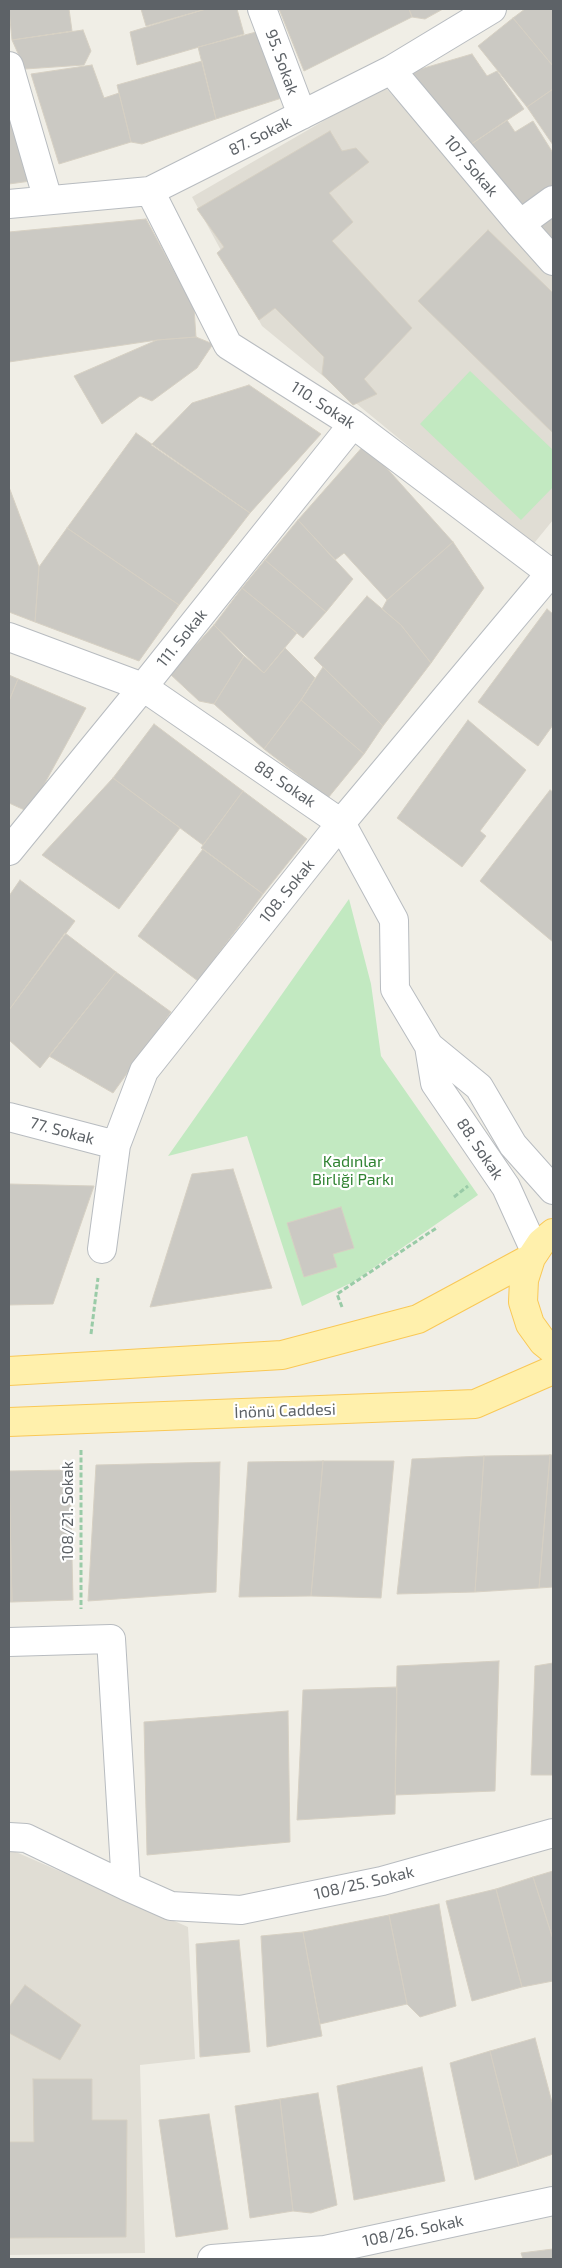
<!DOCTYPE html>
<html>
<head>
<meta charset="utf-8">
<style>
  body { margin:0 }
  #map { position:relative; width:562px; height:2268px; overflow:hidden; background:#f0eee6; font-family:"Exo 2",sans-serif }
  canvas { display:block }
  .frame { position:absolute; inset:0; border:10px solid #5d6267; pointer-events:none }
</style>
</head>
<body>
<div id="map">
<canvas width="562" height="2268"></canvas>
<div class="frame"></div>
</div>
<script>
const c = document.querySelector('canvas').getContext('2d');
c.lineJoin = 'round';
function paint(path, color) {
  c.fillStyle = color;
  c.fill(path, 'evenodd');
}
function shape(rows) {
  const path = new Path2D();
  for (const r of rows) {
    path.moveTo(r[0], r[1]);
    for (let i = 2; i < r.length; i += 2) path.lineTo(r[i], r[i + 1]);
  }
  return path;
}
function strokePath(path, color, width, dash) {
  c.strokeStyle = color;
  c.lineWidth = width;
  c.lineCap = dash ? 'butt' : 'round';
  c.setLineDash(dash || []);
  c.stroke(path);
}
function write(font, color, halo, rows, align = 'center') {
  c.font = font + ' "Exo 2",sans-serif';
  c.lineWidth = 4.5;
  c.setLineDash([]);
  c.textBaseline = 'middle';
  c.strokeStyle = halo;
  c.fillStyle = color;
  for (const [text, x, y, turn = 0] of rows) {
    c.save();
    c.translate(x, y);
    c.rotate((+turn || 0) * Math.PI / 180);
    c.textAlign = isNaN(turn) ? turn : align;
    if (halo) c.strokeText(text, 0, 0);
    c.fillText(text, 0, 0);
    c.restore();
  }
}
paint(shape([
  [384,86,553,271,553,520,531,547,262,326,192,197],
  [9,1849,188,1927,195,2059,140,2065,145,2253,9,2255]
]), '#e0ddd4');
paint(shape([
  [470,371,553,450,553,487,521,520,420,424],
  [349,899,371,984,381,1056,478,1195,353,1282,302,1306,247,1136,168,1156]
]), '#c2e9c1');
const building = shape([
  [9,9,69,9,72,31,12,40,9,9],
  [141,9,206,9,146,26,141,9],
  [206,9,237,9,244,34,137,65,130,32,206,9],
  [279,9,409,9,412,17,304,71,279,9],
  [409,9,443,9,425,19,412,17,409,9],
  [525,9,553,9,553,66,513,18,525,9],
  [513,18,553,66,553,89,527,107,478,46,513,18],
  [268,29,288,96,216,119,198,47,268,29],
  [83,30,91,51,84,65,25,69,12,40,83,30],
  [472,54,487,76,497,71,524,109,467,147,407,73,472,54],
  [202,61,216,119,142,144,131,142,117,85,202,61],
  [92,65,104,98,119,93,131,142,59,164,31,74,92,65],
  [553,89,553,145,527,107,553,89],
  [507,120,515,132,533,121,553,153,553,186,518,209,467,147,507,120],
  [13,121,31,181,9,184,9,123,13,121],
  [330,131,342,151,356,148,369,162,329,193,353,222,332,241,412,328,364,379,377,394,353,405,322,374,324,357,275,308,259,320,217,253,224,247,197,209,330,131],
  [553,209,553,240,536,221,553,209],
  [146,219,194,308,196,337,157,340,9,362,9,232,146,219],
  [488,230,553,293,553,433,418,301,488,230],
  [196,337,213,344,197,368,152,401,140,396,102,424,74,376,157,340,196,337],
  [249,385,321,434,250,513,151,445,192,403,249,385],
  [136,433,250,513,179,605,67,528,136,433],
  [365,444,453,542,387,600,344,553,335,560,298,520,365,444],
  [9,487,39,567,35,622,9,612,9,487],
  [298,520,353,579,326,612,265,560,298,520],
  [67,528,179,605,139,661,35,622,39,567,67,528],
  [453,542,484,588,431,663,401,625,382,609,387,600,453,542],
  [265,560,326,612,303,638,242,588,265,560],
  [242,588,297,633,264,673,214,625,242,588],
  [367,596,401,625,431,663,383,726,314,658,367,596],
  [547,609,553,614,553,725,538,746,478,702,547,609],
  [214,625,244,656,214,704,199,701,170,674,214,625],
  [285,648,315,678,301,700,264,749,214,704,244,656,264,673,285,648],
  [323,667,383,726,364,754,301,700,323,667],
  [9,675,18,679,9,701,9,675],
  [18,679,86,708,29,812,9,803,9,701,18,679],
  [301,700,364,754,328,798,264,749,301,700],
  [468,720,526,770,480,831,486,836,462,867,397,818,468,720],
  [154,724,243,791,203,845,113,778,154,724],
  [113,778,180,828,119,909,42,855,113,778],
  [550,790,553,792,553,942,480,881,550,790],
  [243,791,307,839,263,894,201,848,243,791],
  [203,849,263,894,198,981,138,936,203,849],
  [20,880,75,921,9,1010,9,896,20,880],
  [65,933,116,972,40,1068,9,1040,9,1010,65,933],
  [116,972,171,1012,113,1093,49,1056,116,972],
  [233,1169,272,1288,150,1307,192,1174,233,1169],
  [9,1184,94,1186,53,1304,9,1305,9,1184],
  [341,1207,354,1248,333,1254,337,1267,304,1277,287,1223,341,1207],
  [550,1455,539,1588,475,1592,484,1456,550,1455],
  [550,1455,553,1455,553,1587,539,1588,550,1455],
  [484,1456,475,1592,397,1594,412,1459,484,1456],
  [323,1461,311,1596,239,1597,248,1462,323,1461],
  [323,1461,394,1461,381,1598,311,1596,323,1461],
  [220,1462,216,1592,88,1601,96,1465,220,1462],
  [70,1470,73,1600,12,1602,9,1471,70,1470],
  [9,1471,12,1602,9,1602,9,1471],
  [499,1661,495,1791,395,1795,397,1666,499,1661],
  [553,1663,553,1775,531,1775,535,1666,553,1663],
  [397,1687,395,1814,297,1820,303,1690,397,1687],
  [288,1711,290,1842,147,1855,144,1722,288,1711],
  [553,1871,553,1939,533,1877,553,1871],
  [533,1877,553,1939,553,1981,522,1987,496,1889,533,1877],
  [496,1889,522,1987,472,2001,446,1901,496,1889],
  [439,1904,456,2006,420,2017,407,2004,389,1915,439,1904],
  [389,1915,407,2004,320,2024,303,1932,389,1915],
  [303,1932,322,2036,267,2047,261,1936,303,1932],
  [239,1940,250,2052,200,2057,196,1944,239,1940],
  [25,1985,81,2025,60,2060,9,2033,9,2007,25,1985],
  [535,2038,553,2106,553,2154,519,2166,490,2051,535,2038],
  [490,2051,519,2166,475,2180,450,2063,490,2051],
  [422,2067,445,2181,354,2200,337,2086,422,2067],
  [33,2079,92,2079,92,2120,127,2120,126,2237,9,2238,9,2142,34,2142,33,2079],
  [318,2093,337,2205,311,2213,293,2211,280,2099,318,2093],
  [280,2099,293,2211,250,2218,235,2106,280,2099],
  [209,2114,228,2229,176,2237,159,2120,209,2114],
  [553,2249,553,2259,523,2259,521,2253,553,2249]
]);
paint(building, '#cbc9c3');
strokePath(building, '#d6d0c3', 1);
const minor = shape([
  [262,9,302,115],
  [9,66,48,200],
  [391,70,520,224,553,261],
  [150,191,228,345,353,424,553,575],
  [9,204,150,191,391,70,492,9],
  [520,224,553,200],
  [9,637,143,687,341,823,394,920,395,989,429,1046,435,1083,506,1187,535,1251],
  [9,851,143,687,353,424],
  [429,1046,479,1087,513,1145,553,1190],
  [9,1117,116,1145],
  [102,1249,116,1145,144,1071,341,823,553,570],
  [9,1642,111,1639,126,1886,171,1906,241,1910,382,1881,553,1833],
  [9,1837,26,1838,126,1886],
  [212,2259,325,2250,553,2201]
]);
const major = shape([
  [553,1233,541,1243,531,1258,524,1280,523,1302,530,1324,543,1342,553,1350],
  [9,1371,282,1355,418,1319,531,1258],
  [9,1422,475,1404,553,1370]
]);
strokePath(minor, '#b8bcc0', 30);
strokePath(major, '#f9c856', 30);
strokePath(shape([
  [454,1197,468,1186],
  [342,1307,337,1294,438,1227],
  [91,1334,98,1278],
  [81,1450,81,1609]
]), '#99cba7', 3, [5, 2.5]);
strokePath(minor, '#fff', 28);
strokePath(major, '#fff0ac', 28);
write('16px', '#5d6267', '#fff', [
  ["95. Sokak",282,62,70],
  ["87. Sokak",260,136,-27],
  ["107. Sokak",471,166,50],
  ["110. Sokak",323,405,33],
  ["111. Sokak",182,638,-51],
  ["88. Sokak",285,784,34],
  ["108. Sokak",287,891,-51],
  ["77. Sokak",62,1131,15],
  ["88. Sokak",480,1149,56],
  ["İnönü Caddesi",285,1411,-2],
  ["108/21. Sokak",68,1511,-90],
  ["108/25. Sokak",364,1883,-13],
  ["108/26. Sokak",413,2231,-12]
]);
write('16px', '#308332', '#fff', [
  ["Kadınlar",353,1162],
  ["Birliği Parkı",353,1180]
]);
</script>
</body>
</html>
